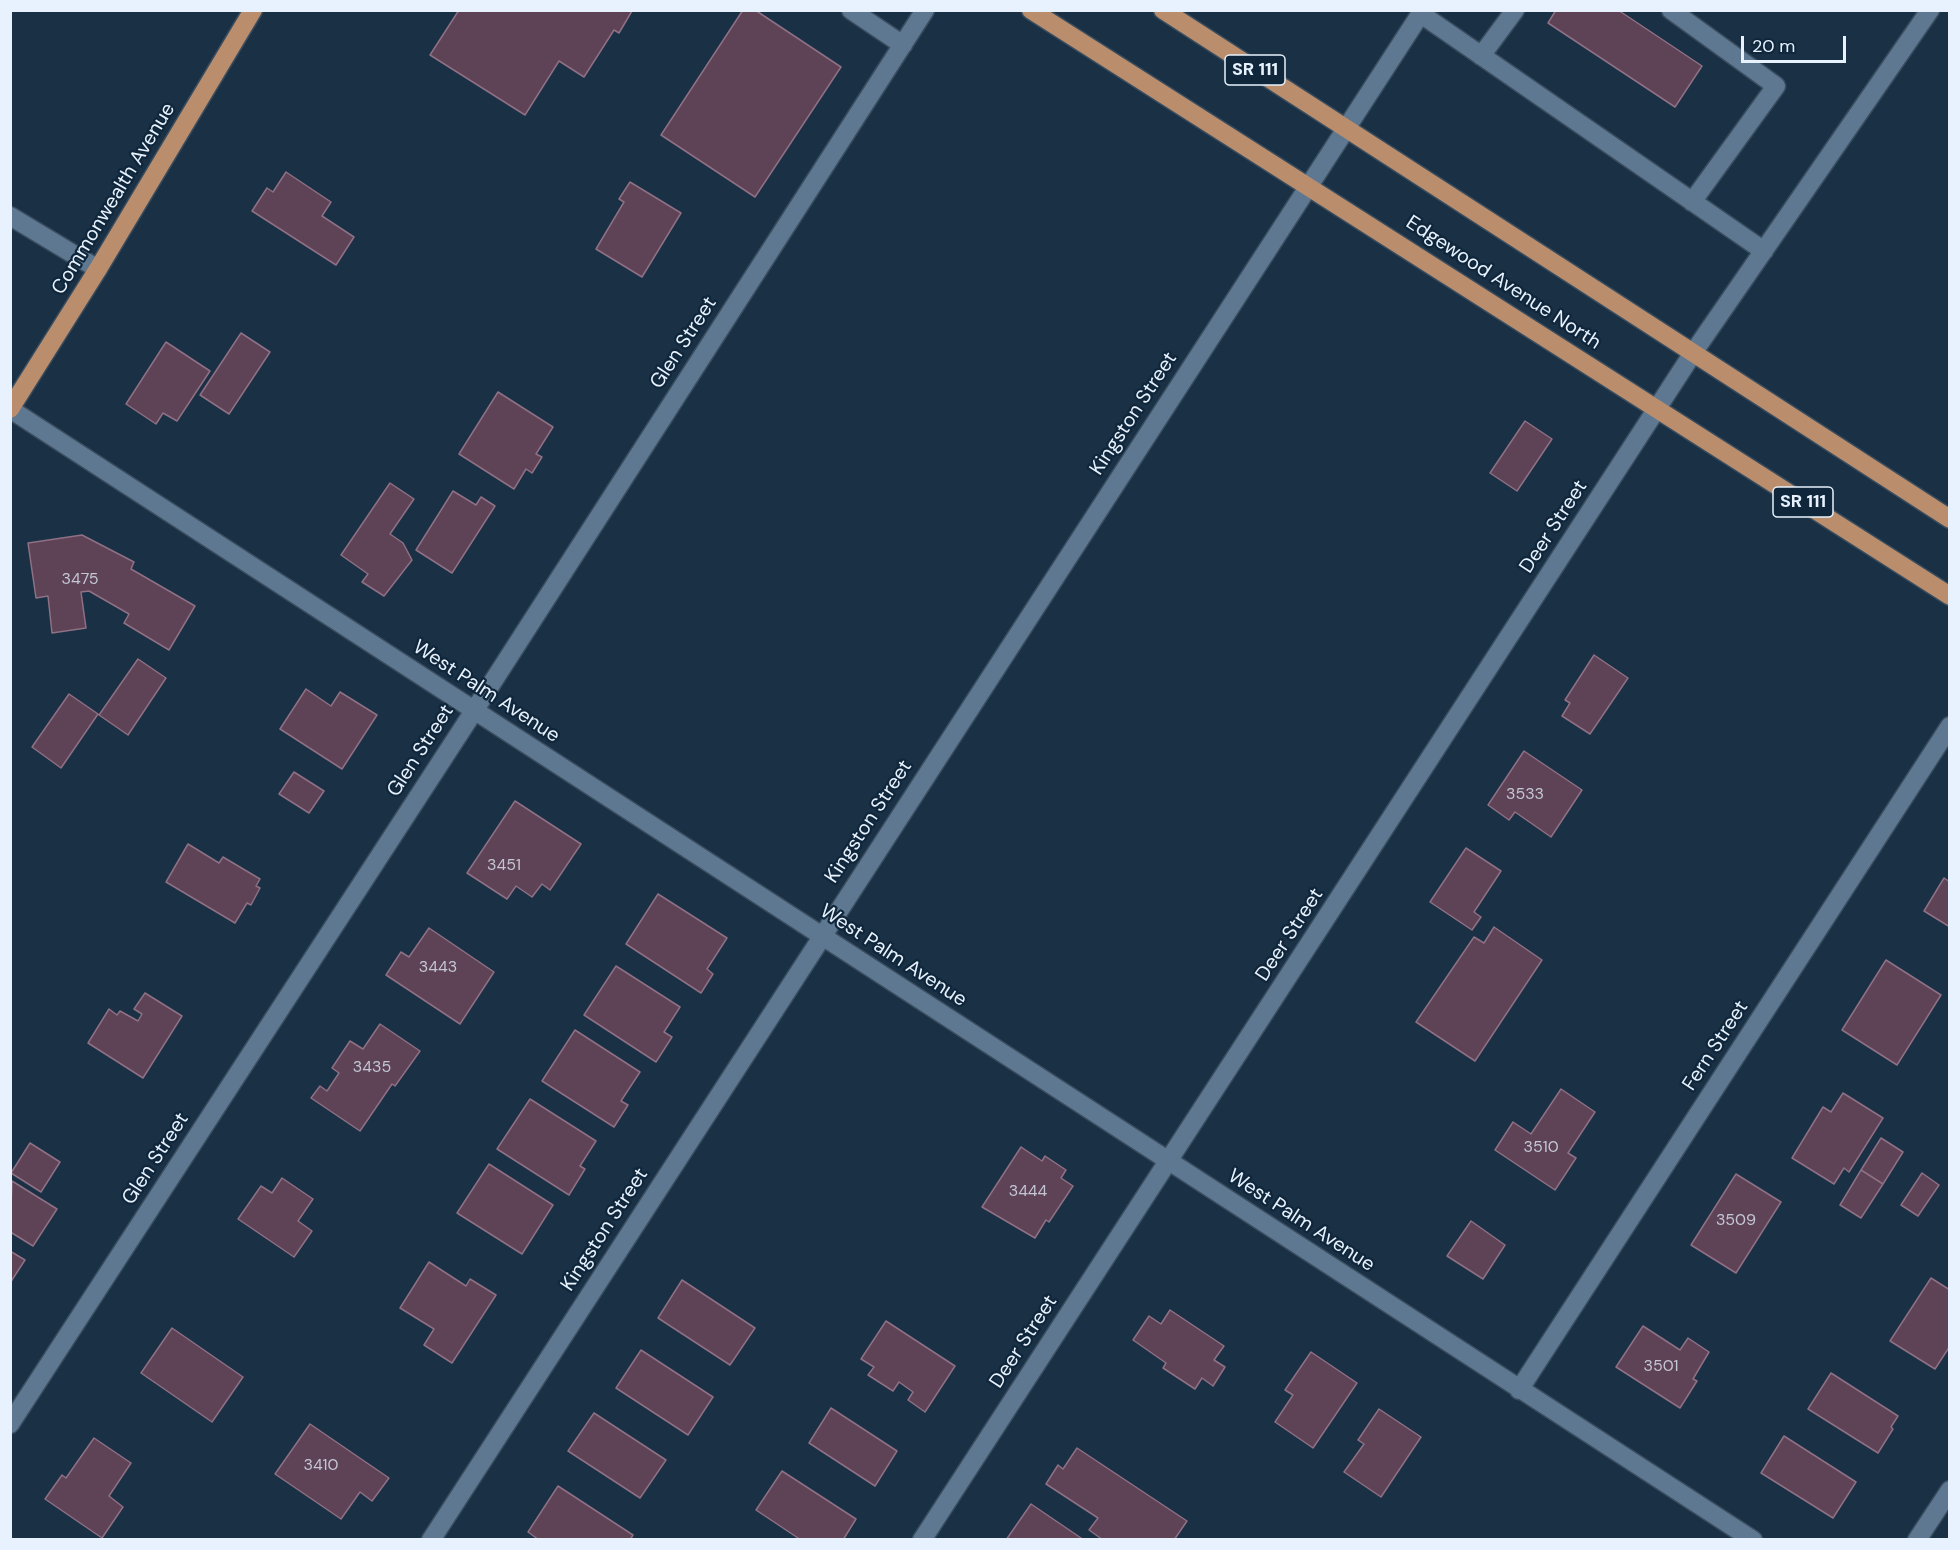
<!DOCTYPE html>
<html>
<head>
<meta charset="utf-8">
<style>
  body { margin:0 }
  #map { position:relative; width:1960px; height:1550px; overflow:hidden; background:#193045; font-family:"DM Sans",sans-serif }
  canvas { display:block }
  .frame { position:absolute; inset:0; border:12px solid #e7f2fe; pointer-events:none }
  .scale { position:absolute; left:1741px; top:36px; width:105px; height:27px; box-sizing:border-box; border:3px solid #e7f2fe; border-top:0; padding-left:8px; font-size:18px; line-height:21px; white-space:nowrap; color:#e7f2fe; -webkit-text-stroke:4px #0f263b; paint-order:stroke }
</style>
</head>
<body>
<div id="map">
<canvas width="1960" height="1550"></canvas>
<div class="frame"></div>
<div class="scale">20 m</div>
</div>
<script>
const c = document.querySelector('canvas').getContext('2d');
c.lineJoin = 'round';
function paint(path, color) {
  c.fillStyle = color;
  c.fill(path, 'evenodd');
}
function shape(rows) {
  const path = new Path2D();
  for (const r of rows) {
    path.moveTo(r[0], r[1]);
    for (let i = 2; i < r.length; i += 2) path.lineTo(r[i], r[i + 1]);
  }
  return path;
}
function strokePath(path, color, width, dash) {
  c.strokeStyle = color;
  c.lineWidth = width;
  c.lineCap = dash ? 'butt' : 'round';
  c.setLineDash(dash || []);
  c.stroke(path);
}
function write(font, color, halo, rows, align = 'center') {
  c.font = font + ' "DM Sans",sans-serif';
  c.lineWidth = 4.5;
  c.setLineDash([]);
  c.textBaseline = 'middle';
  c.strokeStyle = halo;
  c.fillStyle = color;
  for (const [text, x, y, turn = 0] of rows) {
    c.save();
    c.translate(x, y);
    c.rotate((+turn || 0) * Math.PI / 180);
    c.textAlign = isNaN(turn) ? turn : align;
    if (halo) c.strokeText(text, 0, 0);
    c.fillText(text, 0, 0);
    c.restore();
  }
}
const building = shape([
  [459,10,631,10,632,11,619,33,614,30,584,77,559,61,525,115,430,55,459,10],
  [743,10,755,10,841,67,755,197,661,135,743,10],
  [1556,10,1618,10,1702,66,1675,107,1548,23,1556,10],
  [286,172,331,202,322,216,354,237,336,265,252,211,267,188,273,192,286,172],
  [630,182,681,213,642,277,596,249,624,202,619,199,630,182],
  [241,333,270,352,229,414,200,395,241,333],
  [166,342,210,371,177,421,163,413,156,424,126,404,166,342],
  [498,392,553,427,536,454,542,457,532,473,526,469,514,489,459,454,498,392],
  [1525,421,1552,439,1517,491,1490,473,1525,421],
  [390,483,414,499,390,534,403,543,412,560,384,596,362,582,368,574,341,555,390,483],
  [453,491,476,505,481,497,495,506,452,573,416,550,453,491],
  [82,535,134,562,131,569,195,606,169,650,124,623,129,614,89,591,81,592,86,628,52,633,48,596,36,598,28,543,82,535],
  [1594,655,1628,678,1590,734,1562,716,1570,703,1565,700,1594,655],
  [138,659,166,678,128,735,99,715,138,659],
  [306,689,331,706,340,692,377,715,342,769,280,729,306,689],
  [69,694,98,714,61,768,32,747,69,694],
  [1524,751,1582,790,1551,837,1515,812,1509,820,1488,805,1524,751],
  [294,772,324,791,309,813,279,794,294,772],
  [515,801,581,844,550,890,542,884,532,897,516,886,507,899,467,873,515,801],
  [188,844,219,863,223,857,260,879,256,886,260,888,251,905,247,903,235,923,166,882,188,844],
  [1466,848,1501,871,1474,912,1481,917,1472,930,1430,902,1466,848],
  [1944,878,1950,882,1950,927,1924,911,1944,878],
  [658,894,727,938,707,969,713,974,701,993,626,944,658,894],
  [1494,927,1542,960,1475,1061,1416,1022,1474,937,1484,943,1494,927],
  [429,928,494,972,460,1024,386,975,401,952,409,957,429,928],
  [1886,960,1941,995,1897,1065,1842,1030,1886,960],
  [616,966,680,1007,664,1032,672,1037,656,1062,584,1015,616,966],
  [145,993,182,1016,143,1078,88,1043,109,1009,117,1015,120,1011,138,1021,142,1014,134,1009,145,993],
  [380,1024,420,1051,395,1086,392,1084,360,1131,311,1098,320,1086,327,1091,339,1073,332,1068,350,1041,363,1049,380,1024],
  [575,1030,640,1072,621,1101,628,1105,614,1127,542,1081,575,1030],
  [1561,1089,1595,1112,1568,1153,1576,1158,1555,1190,1495,1150,1513,1122,1531,1134,1561,1089],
  [1843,1093,1883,1118,1849,1172,1844,1168,1834,1184,1792,1158,1823,1107,1831,1112,1843,1093],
  [530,1099,596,1141,580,1166,585,1169,569,1195,497,1149,530,1099],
  [1881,1138,1903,1152,1883,1184,1861,1170,1881,1138],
  [30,1143,60,1162,41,1192,11,1173,30,1143],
  [1021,1147,1042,1161,1045,1156,1066,1170,1061,1178,1073,1186,1049,1222,1046,1220,1035,1238,982,1207,1021,1147],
  [489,1164,553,1205,522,1254,457,1213,489,1164],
  [1861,1170,1883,1184,1861,1218,1840,1205,1861,1170],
  [1922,1173,1939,1185,1918,1216,1901,1205,1922,1173],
  [1736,1174,1781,1202,1736,1273,1691,1245,1736,1174],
  [282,1178,313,1199,298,1221,312,1231,294,1257,238,1219,261,1186,272,1193,282,1178],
  [12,1181,57,1209,33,1246,12,1233,10,1234,12,1181],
  [1471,1221,1505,1245,1483,1279,1447,1256,1471,1221],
  [10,1251,25,1260,10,1283,10,1251],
  [429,1262,466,1286,470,1279,496,1295,452,1363,424,1345,434,1329,400,1308,429,1262],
  [1931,1278,1950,1290,1950,1346,1935,1369,1890,1341,1931,1278],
  [682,1280,755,1328,730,1365,658,1318,682,1280],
  [1170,1310,1224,1346,1214,1360,1225,1367,1213,1386,1202,1378,1195,1389,1163,1368,1166,1363,1133,1340,1149,1316,1161,1324,1170,1310],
  [886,1321,955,1366,925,1412,908,1400,913,1392,899,1382,893,1391,868,1375,874,1367,861,1359,886,1321],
  [1643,1326,1680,1350,1688,1338,1709,1352,1693,1379,1697,1381,1680,1408,1616,1367,1643,1326],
  [172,1328,243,1377,212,1422,141,1373,172,1328],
  [641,1350,713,1397,688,1435,616,1388,641,1350],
  [1311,1352,1357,1383,1313,1448,1275,1422,1293,1395,1285,1390,1311,1352],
  [1831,1373,1898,1416,1891,1427,1893,1429,1878,1453,1808,1409,1831,1373],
  [831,1408,897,1451,875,1486,809,1443,831,1408],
  [1379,1409,1421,1437,1381,1497,1344,1472,1364,1444,1358,1440,1379,1409],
  [594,1413,666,1460,640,1498,568,1451,594,1413],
  [310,1424,389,1478,372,1501,360,1492,341,1519,275,1474,310,1424],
  [1784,1436,1856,1482,1833,1518,1761,1473,1784,1436],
  [94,1438,131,1463,109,1496,123,1507,102,1538,45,1499,62,1475,66,1478,94,1438],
  [1077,1448,1187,1521,1174,1540,1103,1540,1089,1530,1098,1518,1046,1484,1058,1465,1063,1469,1077,1448],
  [782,1471,856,1519,843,1540,801,1540,756,1510,782,1471],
  [558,1486,633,1535,630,1540,539,1540,528,1532,558,1486],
  [1031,1504,1084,1540,1006,1540,1031,1504]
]);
paint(building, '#5d4355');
strokePath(building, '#8f7085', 1.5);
const minor = shape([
  [851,10,903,45],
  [1671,10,1776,86,1692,202],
  [1421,14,1764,251],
  [1481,56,1515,10],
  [10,216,98,269],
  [10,409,1753,1540],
  [1519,1390,1950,726],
  [10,1424,474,711,925,10],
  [431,1540,1423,10],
  [922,1540,1693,353,1930,10],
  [1917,1540,1950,1490]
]);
const major = shape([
  [1031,10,1950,596],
  [1163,10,1950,519],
  [10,409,98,269,253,10]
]);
strokePath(minor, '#394c5e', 21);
strokePath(major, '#394c5e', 21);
strokePath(minor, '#5d7890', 18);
strokePath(major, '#ba8d6c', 18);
write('16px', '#c4c6d4', null, [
  ["3475",80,580],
  ["3533",1525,795],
  ["3451",504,866],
  ["3443",438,968],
  ["3435",372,1068],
  ["3510",1541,1148],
  ["3444",1028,1192],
  ["3509",1736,1221],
  ["3501",1661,1367],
  ["3410",321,1466]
]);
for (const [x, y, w] of [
  [1255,70,60],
  [1803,502,60]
]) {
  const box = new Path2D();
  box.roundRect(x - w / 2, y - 15, w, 30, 4.5);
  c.fillStyle = '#0f263b';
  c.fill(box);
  strokePath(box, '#e7f2fe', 1.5);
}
write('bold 18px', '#e7f2fe', null, [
  ["SR 111",1255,70],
  ["SR 111",1803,502]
]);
write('20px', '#e7f2fe', '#0f263b', [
  ["Commonwealth Avenue",114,199,-59],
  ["Edgewood Avenue North",1503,283,33],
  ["Glen Street",684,343,-57],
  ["Kingston Street",1134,414,-57],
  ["Deer Street",1554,527,-57],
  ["West Palm Avenue",486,692,33],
  ["Glen Street",421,751,-57],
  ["Kingston Street",869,822,-57],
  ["Deer Street",1290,935,-57],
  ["West Palm Avenue",893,956,33],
  ["Fern Street",1716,1046,-57],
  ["Glen Street",156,1159,-57],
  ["West Palm Avenue",1301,1221,33],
  ["Kingston Street",605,1230,-57],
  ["Deer Street",1024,1342,-57]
]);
</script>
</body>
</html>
